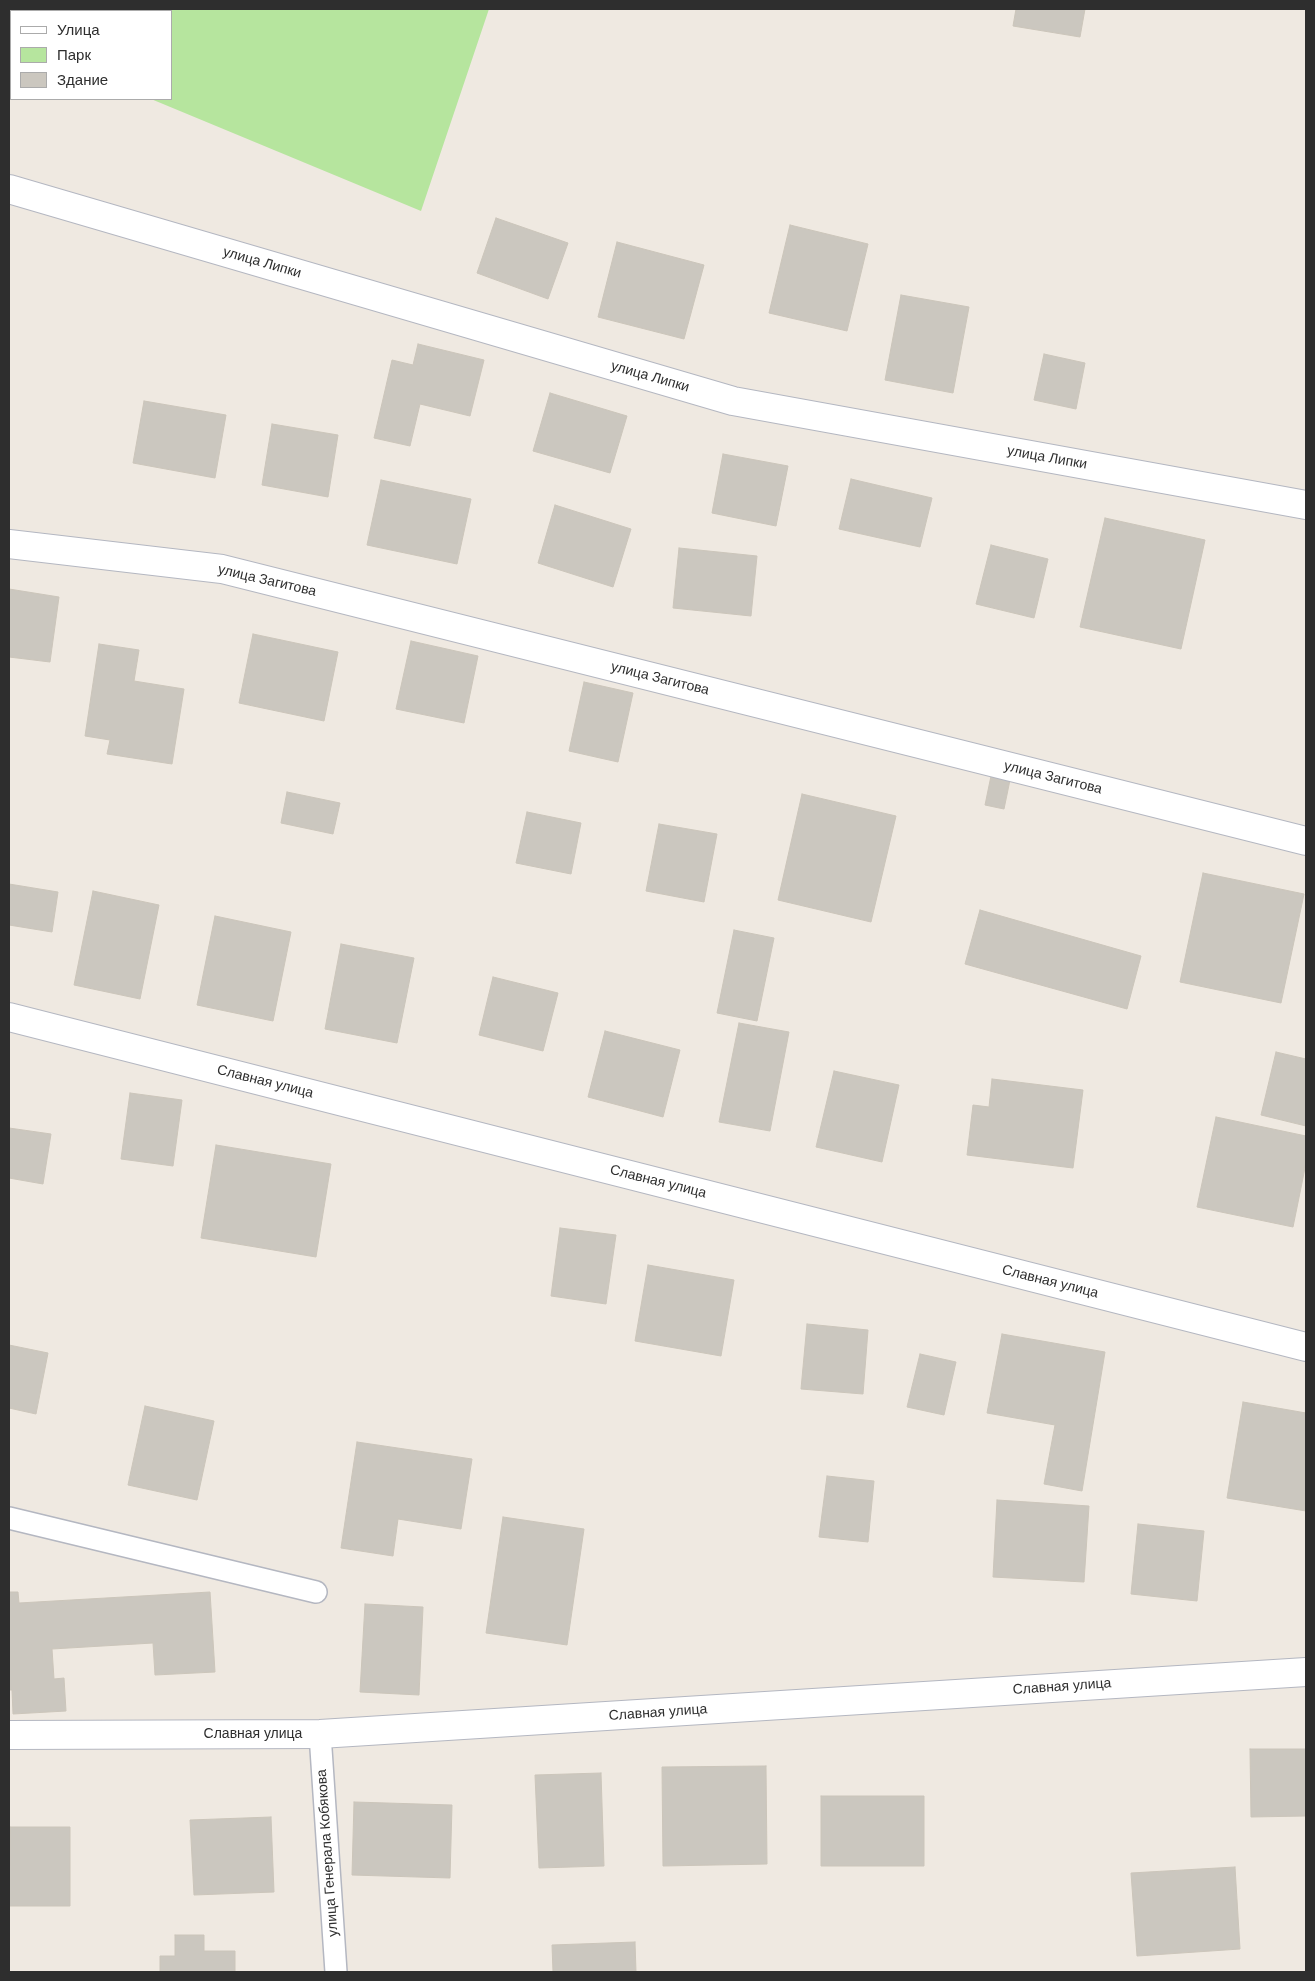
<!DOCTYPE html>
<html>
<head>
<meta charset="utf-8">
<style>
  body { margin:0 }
  #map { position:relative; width:1315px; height:1981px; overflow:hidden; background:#efe9e1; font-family:"DM Sans",sans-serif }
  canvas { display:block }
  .frame { position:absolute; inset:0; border:10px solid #2e2e2e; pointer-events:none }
  .legend { position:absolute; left:10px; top:10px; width:162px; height:90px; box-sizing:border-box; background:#fff; border:1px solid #ababab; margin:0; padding:6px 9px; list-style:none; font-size:15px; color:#2e2e2e }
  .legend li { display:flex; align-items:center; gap:10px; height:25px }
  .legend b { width:25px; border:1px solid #ababab }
</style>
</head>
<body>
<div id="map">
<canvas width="1315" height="1981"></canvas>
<div class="frame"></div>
<ul class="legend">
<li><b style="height:6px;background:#fff"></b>Улица</li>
<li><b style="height:14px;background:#b6e59e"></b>Парк</li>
<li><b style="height:14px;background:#cbc7bf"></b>Здание</li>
</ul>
</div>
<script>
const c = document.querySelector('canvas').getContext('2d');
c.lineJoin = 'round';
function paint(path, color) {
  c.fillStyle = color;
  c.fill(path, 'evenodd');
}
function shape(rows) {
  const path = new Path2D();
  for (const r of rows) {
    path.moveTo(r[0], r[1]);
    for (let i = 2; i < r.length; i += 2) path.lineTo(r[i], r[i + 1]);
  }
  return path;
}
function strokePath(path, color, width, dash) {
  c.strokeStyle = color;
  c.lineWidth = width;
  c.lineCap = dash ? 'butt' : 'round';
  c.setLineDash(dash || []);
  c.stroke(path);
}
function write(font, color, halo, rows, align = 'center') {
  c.font = font + ' "DM Sans",sans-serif';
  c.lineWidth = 4.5;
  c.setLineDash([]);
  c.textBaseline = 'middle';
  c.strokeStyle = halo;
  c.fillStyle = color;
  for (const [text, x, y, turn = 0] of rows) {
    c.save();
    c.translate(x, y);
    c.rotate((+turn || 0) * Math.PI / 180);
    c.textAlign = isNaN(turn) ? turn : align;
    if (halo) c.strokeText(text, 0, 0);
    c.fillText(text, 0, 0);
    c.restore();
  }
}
paint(shape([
  [9,9,489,9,421,211,151,99,171,99,171,11,11,11,11,41,9,40]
]), '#b6e59e');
const building = shape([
  [1016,9,1085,9,1080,37,1013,26,1016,9],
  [496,218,568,243,548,299,477,273,496,218],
  [790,225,868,244,847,331,769,313,790,225],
  [617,242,704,265,684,339,598,317,617,242],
  [901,295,969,307,953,393,885,380,901,295],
  [418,344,484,360,470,416,420,404,410,446,374,438,392,360,413,365,418,344],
  [1044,354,1085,363,1076,409,1034,400,1044,354],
  [550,393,627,416,610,473,533,451,550,393],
  [144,401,226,415,215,478,133,463,144,401],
  [272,424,338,435,328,497,262,485,272,424],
  [723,454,788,466,776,526,712,513,723,454],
  [851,479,932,498,920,547,839,529,851,479],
  [381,480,471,499,457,564,367,545,381,480],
  [555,505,631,529,613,587,538,563,555,505],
  [1105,518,1205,540,1181,649,1080,627,1105,518],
  [991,545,1048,559,1034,618,976,604,991,545],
  [679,548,757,556,751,616,673,608,679,548],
  [9,589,59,597,50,662,9,657,9,589],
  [253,634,338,652,324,721,239,703,253,634],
  [411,641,478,656,464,723,396,709,411,641],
  [99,644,139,650,134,681,184,689,172,764,107,754,110,740,85,736,99,644],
  [584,682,633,693,618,762,569,751,584,682],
  [991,776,1010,780,1004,809,985,805,991,776],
  [287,792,340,803,333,834,281,823,287,792],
  [802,794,896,816,871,922,778,900,802,794],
  [527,812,581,823,571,874,516,863,527,812],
  [659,824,717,834,704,902,646,891,659,824],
  [1203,873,1304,894,1281,1003,1180,982,1203,873],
  [9,884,58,892,52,932,9,925,9,884],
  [93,891,159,905,140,999,74,985,93,891],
  [980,910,1141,956,1127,1009,965,964,980,910],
  [215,916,291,932,273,1021,197,1005,215,916],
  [734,930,774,938,757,1021,717,1013,734,930],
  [341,944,414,958,397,1043,325,1029,341,944],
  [493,977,558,993,543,1051,479,1035,493,977],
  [739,1023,789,1032,770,1131,719,1122,739,1023],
  [605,1031,680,1050,663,1117,588,1097,605,1031],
  [1276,1052,1306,1059,1306,1126,1261,1115,1276,1052],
  [834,1071,899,1085,882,1162,816,1147,834,1071],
  [992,1079,1083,1090,1073,1168,967,1155,973,1105,989,1107,992,1079],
  [130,1093,182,1100,173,1166,121,1159,130,1093],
  [1216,1117,1306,1136,1306,1163,1293,1227,1197,1207,1216,1117],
  [9,1128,51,1134,43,1184,9,1178,9,1128],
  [216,1145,331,1164,316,1257,201,1238,216,1145],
  [560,1228,616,1235,606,1304,551,1296,560,1228],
  [648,1265,734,1280,721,1356,635,1341,648,1265],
  [807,1324,868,1330,863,1394,801,1389,807,1324],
  [1002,1334,1105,1352,1082,1491,1044,1484,1055,1425,987,1413,1002,1334],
  [9,1345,48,1353,36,1414,9,1408,9,1345],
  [920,1354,956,1362,944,1415,907,1407,920,1354],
  [1243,1402,1306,1413,1306,1511,1227,1498,1243,1402],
  [145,1406,214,1421,197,1500,128,1485,145,1406],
  [357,1442,472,1459,461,1529,398,1519,393,1556,341,1548,357,1442],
  [827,1476,874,1481,868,1542,819,1537,827,1476],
  [997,1500,1089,1506,1084,1582,993,1577,997,1500],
  [503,1517,584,1529,567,1645,486,1633,503,1517],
  [1138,1524,1204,1531,1197,1601,1131,1594,1138,1524],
  [9,1592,18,1592,19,1603,210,1592,215,1672,155,1675,153,1643,52,1649,54,1679,64,1678,66,1711,13,1714,12,1690,9,1690,9,1592],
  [365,1604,423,1607,419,1695,360,1692,365,1604],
  [1250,1749,1306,1749,1306,1816,1251,1817,1250,1749],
  [766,1766,767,1864,663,1866,662,1767,766,1766],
  [601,1773,604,1866,539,1868,535,1775,601,1773],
  [821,1796,924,1796,924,1866,821,1866,821,1796],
  [354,1802,452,1805,450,1878,352,1875,354,1802],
  [271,1817,274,1892,194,1895,190,1820,271,1817],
  [10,1827,70,1827,70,1906,9,1906,10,1827],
  [1235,1867,1240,1949,1137,1956,1131,1873,1235,1867],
  [175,1935,204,1935,204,1951,235,1951,235,1972,160,1972,160,1956,175,1956,175,1935],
  [635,1942,636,1972,553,1972,552,1945,635,1942]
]);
paint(building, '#cbc7bf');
strokePath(building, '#cbc5ba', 1);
const service = shape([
  [9,1518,316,1592],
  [320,1734,336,1972]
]);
const minor = shape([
  [9,189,733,401,1306,505],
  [9,544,222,569,1306,841],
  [9,1017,1306,1347],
  [9,1735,320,1734,1306,1672]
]);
strokePath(service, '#b4b7c1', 24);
strokePath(minor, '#b4b7c1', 30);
strokePath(service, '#fff', 21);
strokePath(minor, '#fff', 28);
write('14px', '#2e2e2e', '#fff', [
  ["улица Липки",262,263,16],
  ["улица Липки",650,377,16],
  ["улица Липки",1047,458,10],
  ["улица Загитова",267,581,13],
  ["улица Загитова",660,679,14],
  ["улица Загитова",1053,778,14],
  ["Славная улица",265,1082,14],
  ["Славная улица",658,1182,14],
  ["Славная улица",1050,1282,14],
  ["Славная улица",1062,1687,-4],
  ["Славная улица",658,1713,-4],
  ["Славная улица",253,1734],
  ["улица Генерала Кобякова",328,1853,-94]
]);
</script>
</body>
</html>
